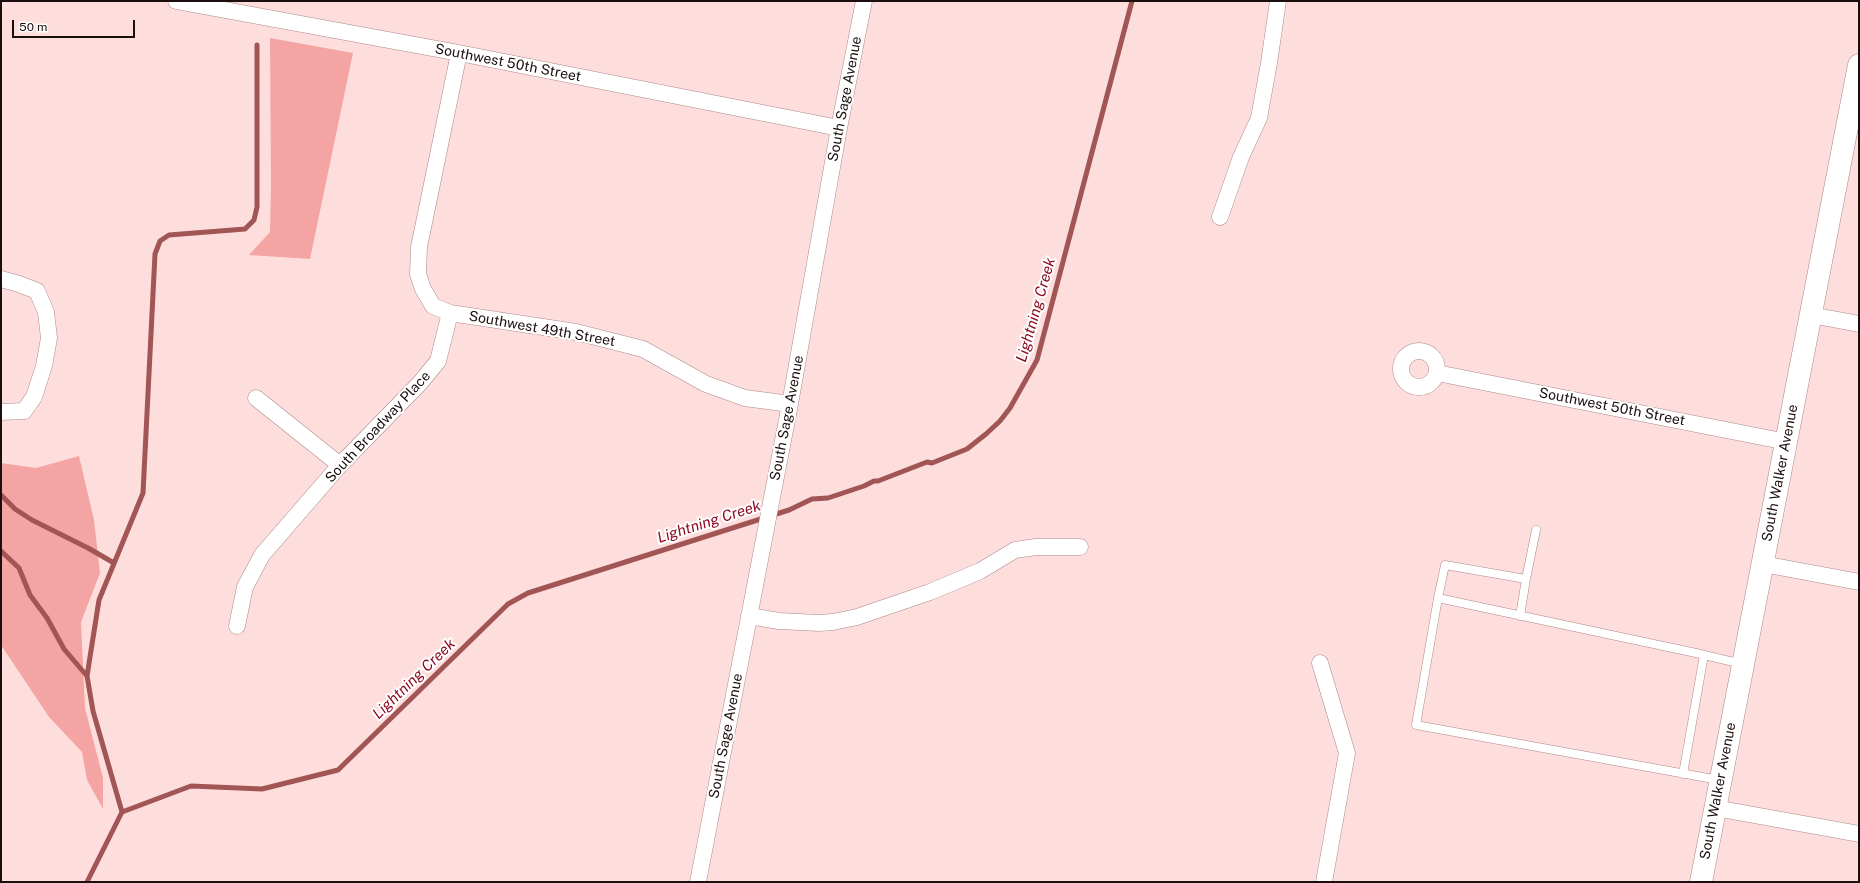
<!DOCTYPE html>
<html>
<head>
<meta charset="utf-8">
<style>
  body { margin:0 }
  #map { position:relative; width:1860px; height:883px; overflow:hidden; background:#fededd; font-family:"Public Sans",sans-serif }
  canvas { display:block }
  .frame { position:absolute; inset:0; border:2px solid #1b0e0e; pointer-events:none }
  .scale { position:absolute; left:12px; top:20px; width:123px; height:18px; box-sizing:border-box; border:2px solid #1b0e0e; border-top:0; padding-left:5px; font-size:12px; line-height:14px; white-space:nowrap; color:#1b0e0e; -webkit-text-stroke:3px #fff; paint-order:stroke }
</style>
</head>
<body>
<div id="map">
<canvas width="1860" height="883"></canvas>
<div class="frame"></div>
<div class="scale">50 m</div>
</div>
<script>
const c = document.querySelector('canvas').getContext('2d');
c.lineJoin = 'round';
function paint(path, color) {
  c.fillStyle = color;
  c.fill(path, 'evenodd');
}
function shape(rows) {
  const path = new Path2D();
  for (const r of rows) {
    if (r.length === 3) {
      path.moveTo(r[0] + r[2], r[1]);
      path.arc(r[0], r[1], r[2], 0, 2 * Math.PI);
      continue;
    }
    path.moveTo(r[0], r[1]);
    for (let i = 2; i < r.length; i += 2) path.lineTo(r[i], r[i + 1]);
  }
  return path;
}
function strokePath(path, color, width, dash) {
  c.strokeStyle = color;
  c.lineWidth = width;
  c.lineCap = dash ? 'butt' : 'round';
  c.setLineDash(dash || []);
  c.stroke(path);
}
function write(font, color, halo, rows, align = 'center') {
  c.font = font + ' "Public Sans",sans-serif';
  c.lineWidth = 4;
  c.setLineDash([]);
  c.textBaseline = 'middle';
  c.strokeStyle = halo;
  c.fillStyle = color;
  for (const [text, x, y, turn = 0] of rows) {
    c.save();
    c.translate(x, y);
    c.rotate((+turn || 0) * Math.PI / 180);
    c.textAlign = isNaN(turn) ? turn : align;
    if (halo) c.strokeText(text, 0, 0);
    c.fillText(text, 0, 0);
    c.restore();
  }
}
paint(shape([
  [270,38,353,53,310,259,249,255,270,232,271,186],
  [79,456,94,520,100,573,81,622,85,708,103,778,103,809,87,780,82,752,49,717,1,645,1,463,36,468]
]), '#f4a5a3');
strokePath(shape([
  [1,495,15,509,32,520,88,548,114,563],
  [1,551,19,568,30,595,47,618,64,649,87,676],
  [122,812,93,711,87,676,99,600,143,493,155,254,160,241,169,235,245,229,254,220,257,207,257,45],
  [87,882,122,812,191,786,262,789,338,770,508,604,528,593,789,510,812,499,828,498,864,486,874,481,878,481,927,462,932,463,967,449,986,434,1000,421,1010,408,1037,360,1132,1]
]), '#a15555', 5);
const service = shape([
  [1526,579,1536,530],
  [1438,598,1445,565,1526,579,1520,616],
  [1683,774,1704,655],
  [1719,780,1416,725,1438,598,1696,653,1742,664]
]);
const minor = shape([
  [176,1,459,53,839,128],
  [459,53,419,247,418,274,423,289,433,306,450,313,576,332,643,349,706,384,745,398,790,404],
  [1220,217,1241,157,1259,118,1269,63,1278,1],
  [1,279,19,284,37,291,46,312,49,338,44,366,34,397,24,411,1,412],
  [1811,315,1859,324],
  [1419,369,18],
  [1437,373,1787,442],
  [256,398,340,465],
  [1763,564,1859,582],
  [749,616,779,621,819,623,833,622,857,617,930,592,980,571,1015,550,1036,547,1080,547],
  [237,626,245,587,262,555,340,465,420,383,438,361,450,313],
  [1320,663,1347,753,1324,882],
  [1715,808,1859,834],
  [698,882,790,404,839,128,864,1]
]);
const secondary = shape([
  [1701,882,1859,65]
]);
strokePath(service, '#ac8887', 9);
strokePath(minor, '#ac8887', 17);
strokePath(secondary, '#ac8887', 23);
strokePath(service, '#fff', 8);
strokePath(minor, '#fff', 16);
strokePath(secondary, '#fff', 22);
write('14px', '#1b0e0e', '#fff', [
  ["Southwest 50th Street",508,63,11],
  ["South Sage Avenue",845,99,-79],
  ["Southwest 49th Street",542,329,10],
  ["Southwest 50th Street",1612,407,11],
  ["South Sage Avenue",787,418,-79],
  ["South Broadway Place",378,427,-47],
  ["South Walker Avenue",1780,473,-79],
  ["South Sage Avenue",726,736,-79],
  ["South Walker Avenue",1718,791,-79]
]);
write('italic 15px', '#8e0b22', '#fff', [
  ["Lightning Creek",1036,310,-74],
  ["Lightning Creek",709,522,-18],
  ["Lightning Creek",414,679,-44]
]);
</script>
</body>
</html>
